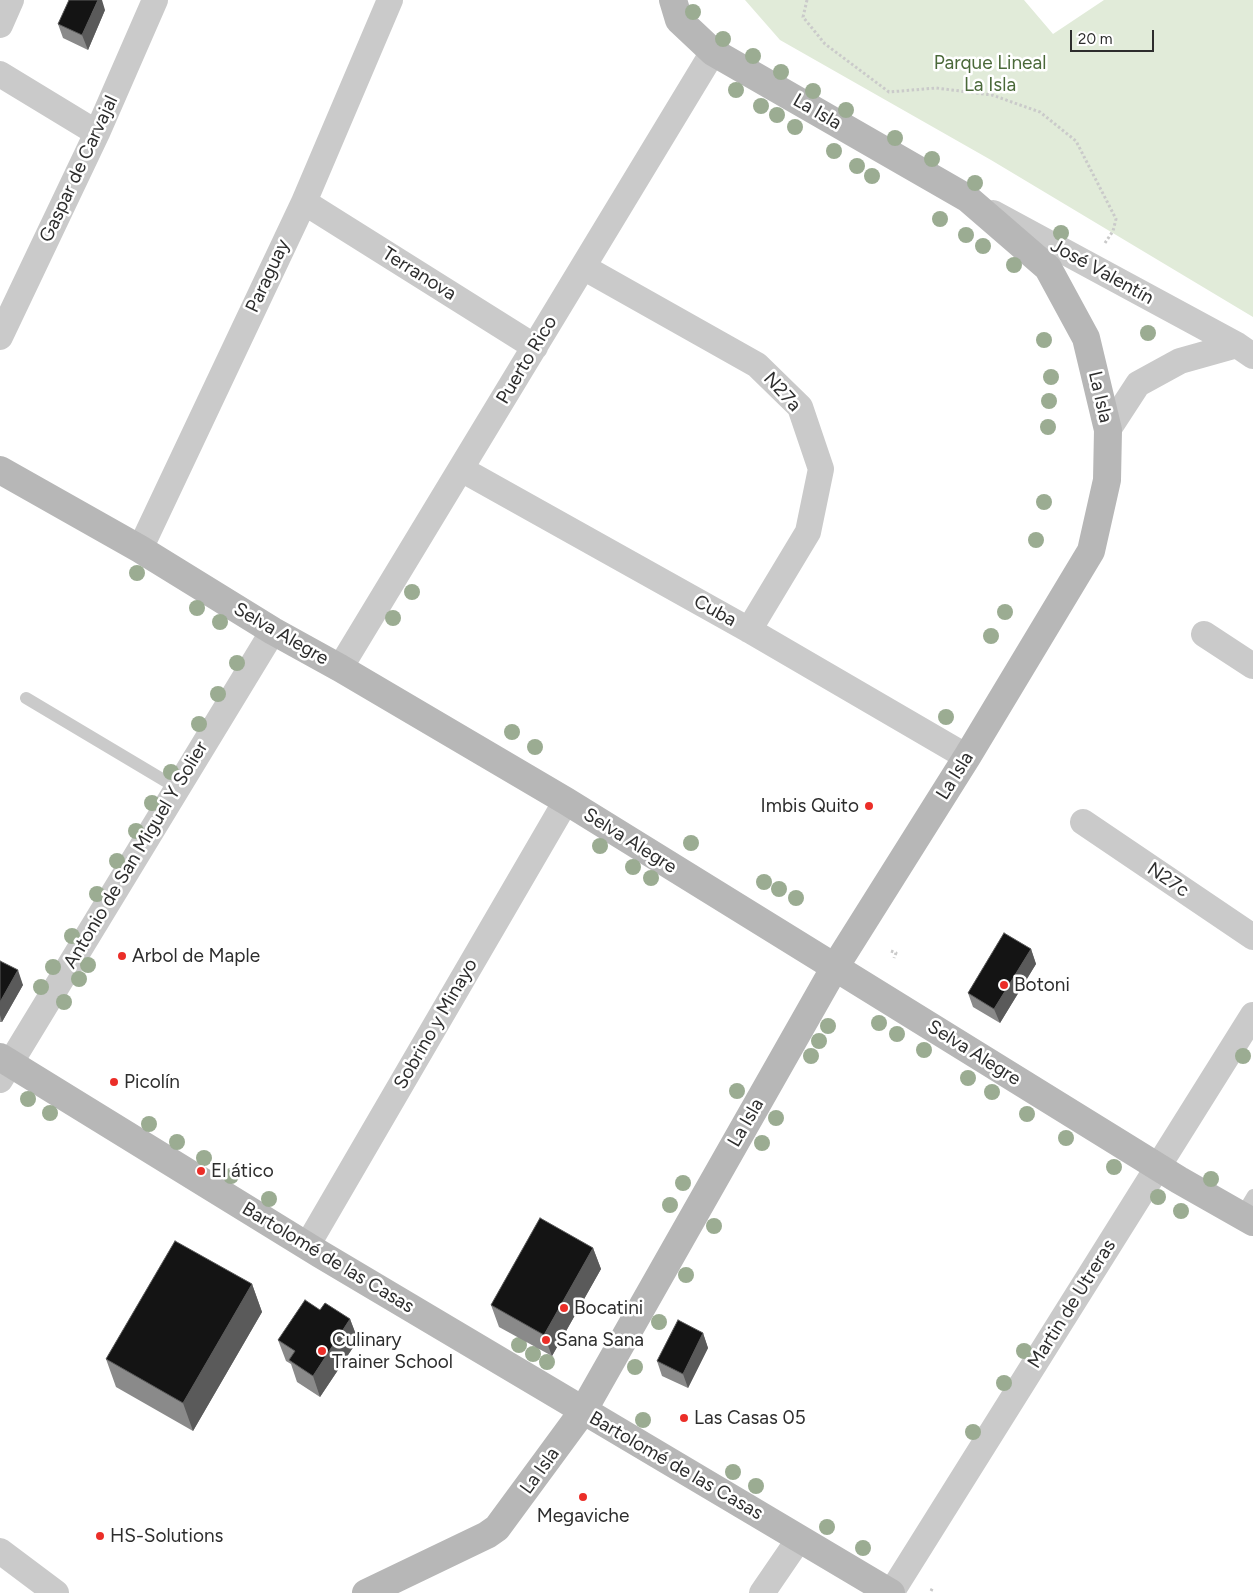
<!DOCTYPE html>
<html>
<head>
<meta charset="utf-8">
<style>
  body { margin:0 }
  #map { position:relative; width:1253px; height:1593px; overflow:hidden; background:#fff; font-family:Figtree,sans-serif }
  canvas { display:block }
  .scale { position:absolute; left:1070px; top:30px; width:84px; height:22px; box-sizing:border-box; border:2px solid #2d2d2d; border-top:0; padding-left:6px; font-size:15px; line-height:18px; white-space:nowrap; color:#2d2d2d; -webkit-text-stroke:4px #fff; paint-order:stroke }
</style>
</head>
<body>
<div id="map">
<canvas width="1253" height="1593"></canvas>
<div class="scale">20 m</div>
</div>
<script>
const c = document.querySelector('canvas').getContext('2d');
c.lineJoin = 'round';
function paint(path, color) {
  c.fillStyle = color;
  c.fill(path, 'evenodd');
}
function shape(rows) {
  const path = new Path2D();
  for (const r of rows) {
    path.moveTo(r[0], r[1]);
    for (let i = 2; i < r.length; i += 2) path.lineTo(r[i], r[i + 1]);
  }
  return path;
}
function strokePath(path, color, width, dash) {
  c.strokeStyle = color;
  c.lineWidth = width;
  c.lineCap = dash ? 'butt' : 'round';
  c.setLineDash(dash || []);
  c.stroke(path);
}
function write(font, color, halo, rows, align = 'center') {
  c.font = font + ' Figtree,sans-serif';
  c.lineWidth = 5;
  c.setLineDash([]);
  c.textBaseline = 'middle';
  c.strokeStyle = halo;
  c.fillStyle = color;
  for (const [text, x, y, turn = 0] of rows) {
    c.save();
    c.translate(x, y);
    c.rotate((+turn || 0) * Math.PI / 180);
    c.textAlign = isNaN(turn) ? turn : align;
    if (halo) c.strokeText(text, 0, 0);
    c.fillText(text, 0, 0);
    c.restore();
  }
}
paint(shape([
  [745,0,1024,0,1053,34,1104,0,1253,0,1253,317,991,160,780,40]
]), '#e1ebd9');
strokePath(shape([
  [807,0,803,17,825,44,889,92,936,88,992,95,1040,112,1076,141,1116,219,1113,231,1105,243],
  [891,951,896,953,894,958],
  [931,1591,933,1587]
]), '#cacaca', 3, [2.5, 2.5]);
strokePath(shape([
  [26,698,177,788],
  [1241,1215,1253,1195]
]), '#cacaca', 12);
strokePath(shape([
  [0,25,11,0],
  [0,74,97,133],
  [304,202,535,347],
  [993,213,1237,345,1253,356],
  [583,267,757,365,800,407,821,469,808,532,749,630],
  [0,337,97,133,155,0],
  [1108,430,1138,384,1180,361,1237,345],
  [461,469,749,630,967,757],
  [140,549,304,202,390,0],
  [1204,634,1253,666],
  [340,668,713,52],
  [1083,822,1253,937],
  [0,1080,273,631],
  [307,1246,566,801],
  [0,1551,56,1593],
  [762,1593,799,1539],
  [891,1593,1253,1015]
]), '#cacaca', 26);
strokePath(shape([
  [0,470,140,549,273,631,340,668,566,801,1179,1180,1253,1222],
  [0,1057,320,1254,891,1593],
  [366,1593,487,1535,497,1528,583,1411,835,967,967,757,1091,551,1107,480,1108,430,1086,338,1048,268,967,198,713,52,679,20,673,0]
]), '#b7b7b7', 28);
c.fillStyle = '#9bac92';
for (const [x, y] of [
  [693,12],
  [723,39],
  [753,56],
  [781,72],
  [736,90],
  [813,91],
  [761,106],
  [846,110],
  [777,115],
  [795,127],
  [895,138],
  [834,151],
  [932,159],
  [857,166],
  [872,176],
  [975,183],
  [940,219],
  [1061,233],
  [966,235],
  [983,246],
  [1014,265],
  [1148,333],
  [1044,340],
  [1051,377],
  [1049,401],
  [1048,427],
  [1044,502],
  [1036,540],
  [137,573],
  [412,592],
  [197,608],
  [1005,612],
  [393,618],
  [220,622],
  [991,636],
  [237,663],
  [218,694],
  [946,717],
  [199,724],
  [512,732],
  [535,747],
  [171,772],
  [152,803],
  [136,831],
  [691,843],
  [600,846],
  [117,861],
  [633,867],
  [651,878],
  [764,882],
  [779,889],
  [97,894],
  [796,898],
  [72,936],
  [88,965],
  [53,967],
  [79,979],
  [41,987],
  [64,1002],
  [879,1023],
  [828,1026],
  [897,1034],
  [819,1041],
  [924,1050],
  [811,1056],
  [1243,1056],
  [968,1078],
  [737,1091],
  [992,1092],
  [28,1099],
  [50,1113],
  [1027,1114],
  [776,1118],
  [149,1124],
  [1066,1138],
  [177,1142],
  [762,1143],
  [204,1158],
  [1114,1167],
  [231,1176],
  [1211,1179],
  [683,1183],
  [1158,1197],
  [269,1199],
  [670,1205],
  [1181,1211],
  [714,1226],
  [686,1275],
  [659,1322],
  [519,1345],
  [1024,1351],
  [533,1354],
  [547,1362],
  [635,1367],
  [1004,1383],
  [643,1420],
  [973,1432],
  [733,1472],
  [756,1486],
  [827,1527],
  [863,1548]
]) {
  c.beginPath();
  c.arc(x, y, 8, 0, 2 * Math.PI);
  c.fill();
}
paint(shape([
  [105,10,88,50,63,38,58,24],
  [1031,949,1036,964,1000,1023,973,1007,968,993],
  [0,961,23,985,2,1022,0,1022],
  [593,1248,601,1269,552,1356,499,1327,491,1305],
  [252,1284,262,1312,193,1431,116,1387,106,1359],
  [320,1310,350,1319,358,1340,320,1397,297,1382,291,1364,286,1361,278,1340],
  [703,1333,708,1348,688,1388,662,1376,657,1361]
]), '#8a8a8a');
paint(shape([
  [98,0,102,0,105,10,88,50,82,35],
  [1031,949,1036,964,1000,1023,994,1009],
  [18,970,23,985,2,1022,0,1015,0,1002],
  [593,1248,601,1269,552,1356,544,1335],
  [252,1284,262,1312,193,1431,183,1403],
  [350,1319,358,1340,320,1397,313,1376],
  [703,1333,708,1348,688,1388,683,1374]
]), '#5a5a5a');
const building = shape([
  [69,0,98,0,82,35,58,24,69,0],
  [1004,933,1031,949,994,1009,968,993,1004,933],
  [0,961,18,970,0,1002,0,961],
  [540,1218,593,1248,544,1335,491,1305,540,1218],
  [175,1241,252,1284,183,1403,106,1359,175,1241],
  [305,1300,320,1310,325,1303,350,1319,313,1376,289,1360,295,1351,278,1340,305,1300],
  [678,1320,703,1333,683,1374,657,1361,678,1320]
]);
paint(building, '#141414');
strokePath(building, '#5a5a5a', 1);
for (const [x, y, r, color] of [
  [869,806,5,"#eb2e28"],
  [122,956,5,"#eb2e28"],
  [1004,985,5,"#eb2e28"],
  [114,1082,5,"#eb2e28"],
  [201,1171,5,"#eb2e28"],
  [564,1308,5,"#eb2e28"],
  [546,1340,5,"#eb2e28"],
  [322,1351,5,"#eb2e28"],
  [684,1418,5,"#eb2e28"],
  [583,1497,5,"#eb2e28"],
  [100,1536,5,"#eb2e28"]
]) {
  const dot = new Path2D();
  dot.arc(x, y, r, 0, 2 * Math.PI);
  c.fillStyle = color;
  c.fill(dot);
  strokePath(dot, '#fff', 2);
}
write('19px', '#4a6939', '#fff', [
  ["Parque Lineal",990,63],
  ["La Isla",990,85]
]);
write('19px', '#2d2d2d', '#fff', [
  ["La Isla",817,112,30],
  ["Gaspar de Carvajal",79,169,-65],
  ["José Valentín",1102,272,29],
  ["Terranova",419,274,32],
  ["Paraguay",268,276,-65],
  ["Puerto Rico",527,360,-59],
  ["N27a",782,392,48],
  ["La Isla",1100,397,77],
  ["Cuba",715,611,29],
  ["Selva Alegre",281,634,30],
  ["La Isla",955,776,-58],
  ["Selva Alegre",630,841,32],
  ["Antonio de San Miguel Y Solier",136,855,-59],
  ["N27c",1168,880,34],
  ["Sobrino y Minayo",436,1024,-60],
  ["Selva Alegre",974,1053,32],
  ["La Isla",746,1123,-60],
  ["Bartolomé de las Casas",328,1258,31],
  ["Martin de Utreras",1072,1304,-58],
  ["Bartolomé de las Casas",676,1466,30],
  ["La Isla",540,1471,-54]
]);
write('19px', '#2d2d2d', '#fff', [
  ["Imbis Quito",859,806,"right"],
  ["Arbol de Maple",132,956],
  ["Botoni",1014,985],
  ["Picolín",124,1082],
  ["El ático",211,1171],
  ["Bocatini",574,1308],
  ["Culinary",332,1340],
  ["Trainer School",332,1362],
  ["Sana Sana",556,1340],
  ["Las Casas 05",694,1418],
  ["Megaviche",583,1516,"center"],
  ["HS-Solutions",110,1536]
], 'left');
</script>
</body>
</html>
